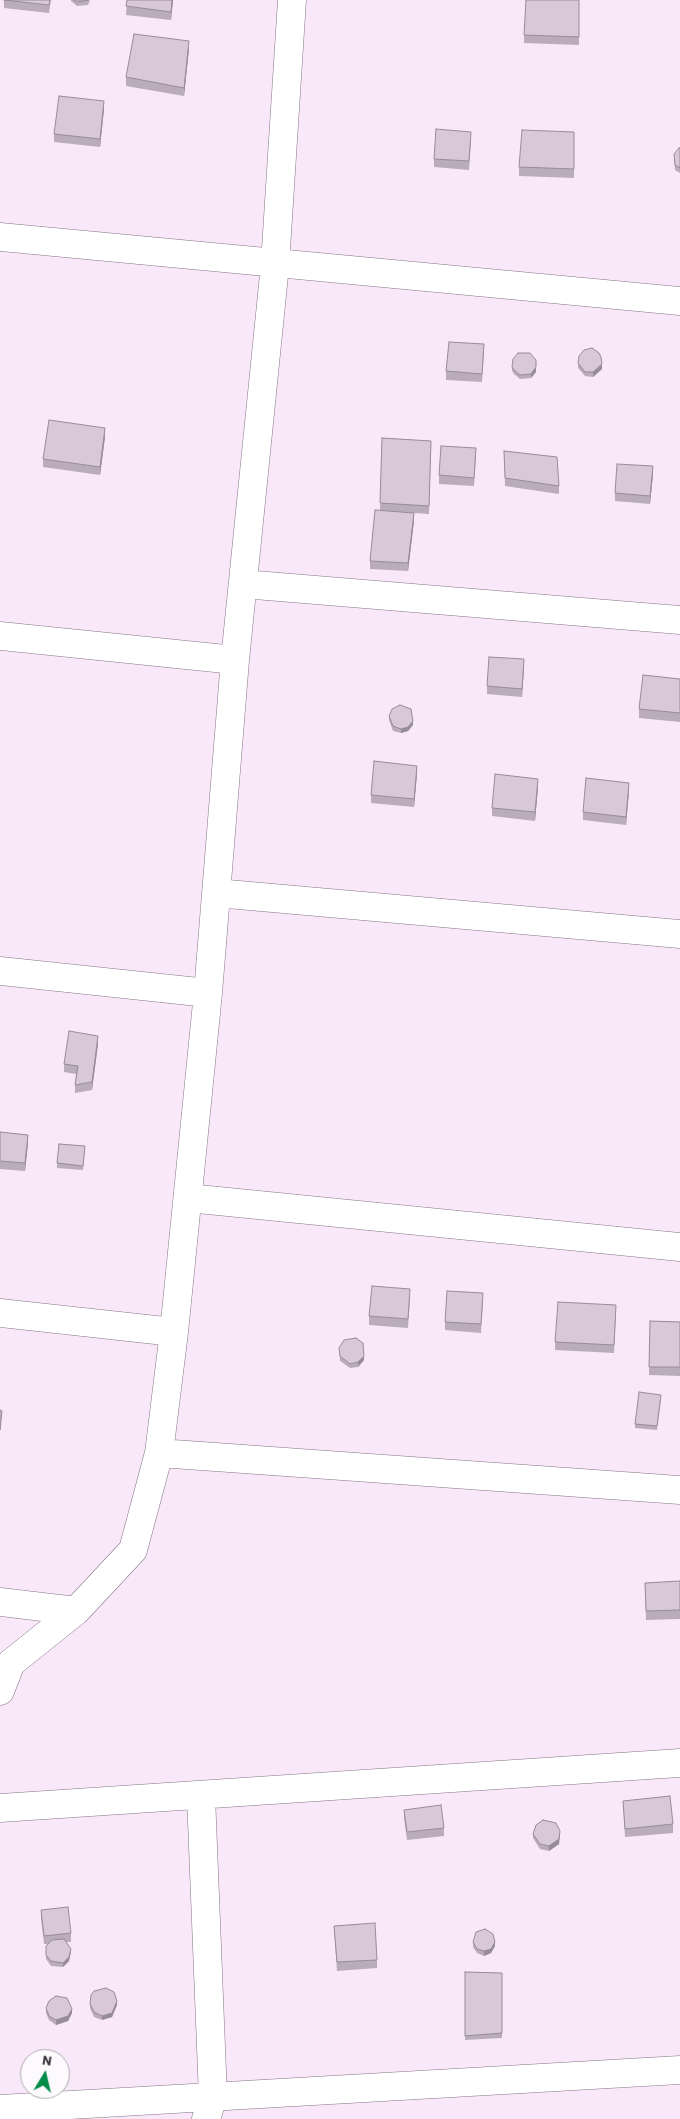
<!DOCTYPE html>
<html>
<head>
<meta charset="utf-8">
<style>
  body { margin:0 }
  #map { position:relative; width:680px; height:2119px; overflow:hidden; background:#f8e8fa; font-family:Barlow,sans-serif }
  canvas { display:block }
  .north { position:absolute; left:20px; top:2049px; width:50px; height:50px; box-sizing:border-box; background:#fdfafd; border:1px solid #aeaaae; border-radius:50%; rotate:9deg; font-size:14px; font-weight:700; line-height:20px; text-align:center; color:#373138 }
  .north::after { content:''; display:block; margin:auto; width:18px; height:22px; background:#008b49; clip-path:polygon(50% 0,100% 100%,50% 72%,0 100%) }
</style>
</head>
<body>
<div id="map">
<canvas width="680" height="2119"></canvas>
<div class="north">N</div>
</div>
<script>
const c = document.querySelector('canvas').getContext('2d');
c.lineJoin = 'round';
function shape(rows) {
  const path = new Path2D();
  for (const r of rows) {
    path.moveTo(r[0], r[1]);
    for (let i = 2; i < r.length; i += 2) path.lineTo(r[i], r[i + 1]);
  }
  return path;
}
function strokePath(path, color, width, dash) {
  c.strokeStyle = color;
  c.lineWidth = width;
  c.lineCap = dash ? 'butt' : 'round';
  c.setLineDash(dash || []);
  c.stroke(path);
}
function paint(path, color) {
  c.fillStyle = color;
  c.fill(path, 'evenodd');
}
const minor = shape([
  [0,237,680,301],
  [243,584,680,620],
  [0,636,235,660],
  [216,893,680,934],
  [0,971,208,993],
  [188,1198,680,1247],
  [0,1313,174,1332],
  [159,1453,680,1490],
  [0,1602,76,1611],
  [0,1691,11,1663,76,1611,133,1550,159,1453,174,1332,208,993,235,660,275,265,292,0],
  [201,1796,213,2097,206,2119],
  [0,1808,680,1763],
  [0,2109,680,2070]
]);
strokePath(minor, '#847585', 29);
strokePath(minor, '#fff', 28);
paint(shape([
  [4,0,51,0,49,13,4,8],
  [71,0,90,0,88,5,77,6,71,1],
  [127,0,173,0,171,20,126,15],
  [579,0,579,45,524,43,524,35],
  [189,49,184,96,126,86,126,77],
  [104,109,100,147,54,142,54,134],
  [574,132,574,178,519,176,519,167],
  [471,140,469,170,434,167,434,159],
  [680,148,680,173,675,170,674,158],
  [484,353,482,382,446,380,446,371],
  [578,363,602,369,593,377,585,376,578,368],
  [512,367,536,372,531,378,520,379,514,374,512,371],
  [105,437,100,475,43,467,43,459],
  [382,438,431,441,429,514,414,513,414,521,408,571,370,569,370,561,380,510],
  [504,451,559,486,559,494,505,486],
  [476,457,474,486,439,484,439,475],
  [653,474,650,504,615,501,615,493],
  [524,667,522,697,487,694,487,686],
  [680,679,680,722,639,718,639,709],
  [389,716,413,725,408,731,401,733,393,731,389,720],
  [417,774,414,807,371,803,371,795],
  [538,787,535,821,492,816,492,808],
  [629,791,626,825,583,820,583,812],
  [98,1044,92,1090,75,1093,75,1085,76,1074,64,1072,64,1064],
  [0,1132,28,1143,25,1171,0,1169],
  [85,1150,83,1170,57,1168,57,1163],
  [410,1297,408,1328,369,1325,369,1316],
  [483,1302,481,1333,445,1330,445,1322],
  [616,1313,614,1353,555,1350,555,1342],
  [650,1321,680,1322,680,1376,649,1375],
  [339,1348,364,1360,358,1367,350,1368,340,1361],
  [661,1399,657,1430,635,1428,635,1424],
  [680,1581,680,1619,646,1620,645,1583],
  [623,1801,673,1824,673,1833,625,1837],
  [404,1810,444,1828,444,1836,407,1840,404,1818],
  [533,1834,560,1835,559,1844,549,1851,540,1849,533,1838],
  [41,1910,71,1933,71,1942,66,1942,71,1953,69,1961,63,1967,51,1966,46,1959,46,1946,48,1944,44,1944,41,1918],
  [334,1926,377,1960,377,1968,337,1971],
  [473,1942,495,1946,491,1953,484,1956,477,1953,473,1947],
  [465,1972,502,1973,502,2038,465,2040],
  [90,2004,117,2005,112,2017,102,2020,94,2017,90,2008],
  [46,2008,72,2013,68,2021,56,2025,49,2020,46,2013]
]), '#baacbb');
paint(shape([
  [172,0,173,0,171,20,171,12],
  [189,41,189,49,184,96,184,88],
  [104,101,104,109,100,147,100,139],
  [602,364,602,369,593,377,593,372],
  [536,367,536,372,531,378,531,374],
  [105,428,105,437,100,475,100,467],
  [653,466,653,474,650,504,650,496],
  [414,513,414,521,408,571,408,563],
  [524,659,524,667,522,697,522,689],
  [413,721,413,725,408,731,401,733,401,729],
  [417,766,417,774,414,807,414,799],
  [538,779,538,787,535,821,535,812],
  [629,783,629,791,626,825,626,817],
  [98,1036,98,1044,92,1090,92,1082],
  [28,1135,28,1143,25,1171,25,1163],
  [364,1356,364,1360,358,1367,358,1362],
  [560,1831,559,1844,549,1851,549,1846],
  [495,1942,495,1946,491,1953,484,1956,484,1951],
  [71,1949,69,1961,63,1967,63,1963],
  [117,2001,117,2005,112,2017,102,2020,102,2016],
  [72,2009,72,2013,68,2021,56,2025,56,2020]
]), '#978c99');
const building = shape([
  [4,0,50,0,49,5,4,0],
  [74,0,88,0,77,2,74,0],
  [127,0,172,0,171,12,126,6,127,0],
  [526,0,579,0,579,37,524,35,526,0],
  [134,34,189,41,184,88,126,77,134,34],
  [59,96,104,101,100,139,54,134,59,96],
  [436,129,471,132,469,161,434,159,436,129],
  [522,130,574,132,574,169,519,167,522,130],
  [679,148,680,148,680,168,675,165,674,154,679,148],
  [449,342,484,344,482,374,446,371,449,342],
  [592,348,599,353,601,357,602,364,593,372,585,372,578,363,579,356,584,350,592,348],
  [518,353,530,353,536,360,536,367,531,374,520,375,514,370,512,367,513,359,518,353],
  [49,420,105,428,100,467,43,459,49,420],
  [382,438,431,441,429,506,380,503,382,438],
  [441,446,476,448,474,478,439,475,441,446],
  [504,451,557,457,559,486,505,478,504,451],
  [617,464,653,466,650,496,615,493,617,464],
  [375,510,414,513,408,563,370,561,375,510],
  [489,657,524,659,522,689,487,686,489,657],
  [643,675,680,679,680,713,639,709,643,675],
  [400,705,411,709,413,721,408,727,401,729,393,726,389,716,392,709,400,705],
  [374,761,417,766,414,799,371,795,374,761],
  [495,774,538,779,535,812,492,808,495,774],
  [586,778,629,783,626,817,583,812,586,778],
  [69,1031,98,1036,92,1082,75,1085,78,1066,64,1064,69,1031],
  [0,1132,28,1135,25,1163,0,1161,0,1132],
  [59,1144,85,1146,83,1166,57,1163,59,1144],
  [372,1286,410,1289,408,1319,369,1316,372,1286],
  [447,1291,483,1293,481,1324,445,1322,447,1291],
  [558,1302,616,1305,614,1345,555,1342,558,1302],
  [650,1321,680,1322,680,1367,649,1367,650,1321],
  [356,1338,363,1343,364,1356,358,1362,350,1364,340,1356,339,1348,344,1340,356,1338],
  [639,1392,661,1395,657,1426,635,1424,639,1392],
  [0,1410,2,1411,0,1430,0,1410],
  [680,1581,680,1610,646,1611,645,1583,680,1581],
  [670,1796,673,1824,625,1829,623,1801,670,1796],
  [441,1805,444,1828,407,1832,404,1810,441,1805],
  [543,1820,556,1823,560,1831,559,1839,549,1846,540,1844,533,1834,536,1825,543,1820],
  [68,1907,71,1933,44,1936,41,1910,68,1907],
  [375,1923,377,1960,337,1962,334,1926,375,1923],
  [485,1929,493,1934,495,1942,491,1949,484,1951,477,1949,473,1942,476,1932,485,1929],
  [64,1939,71,1949,69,1957,63,1963,51,1961,46,1955,46,1946,52,1940,64,1939],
  [465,1972,502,1973,502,2033,465,2036,465,1972],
  [106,1988,114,1992,117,2001,112,2013,102,2016,94,2012,90,2004,91,1995,94,1991,106,1988],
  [56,1996,67,1998,72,2009,68,2016,56,2020,49,2016,46,2008,49,2001,56,1996]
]);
paint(building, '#d8c8da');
strokePath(building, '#978c99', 1);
</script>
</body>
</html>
